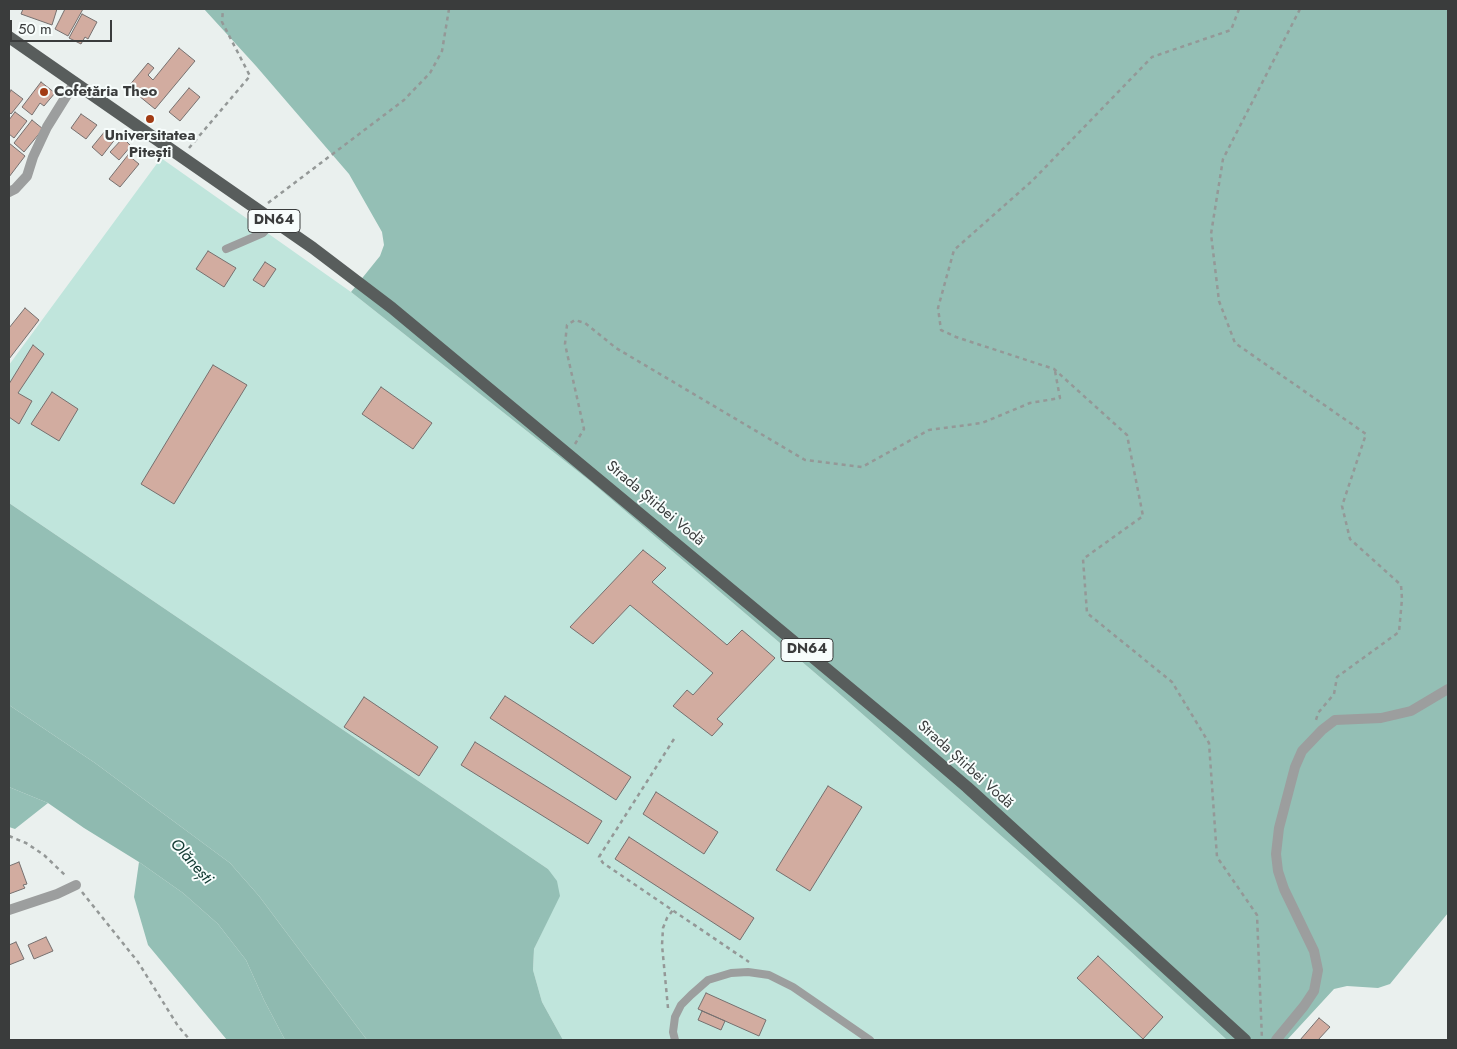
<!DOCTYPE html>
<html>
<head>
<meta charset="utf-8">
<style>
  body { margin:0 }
  #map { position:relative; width:1457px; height:1049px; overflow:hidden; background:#eaf0ee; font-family:Jost,sans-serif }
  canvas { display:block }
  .frame { position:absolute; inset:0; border:10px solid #3a3c3c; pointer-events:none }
  .scale { position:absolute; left:10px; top:20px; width:102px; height:22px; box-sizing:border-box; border:2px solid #3a3c3c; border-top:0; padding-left:6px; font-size:15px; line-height:18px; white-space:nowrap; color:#3a3c3c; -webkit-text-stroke:4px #f7fdfc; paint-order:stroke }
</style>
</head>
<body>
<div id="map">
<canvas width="1457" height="1049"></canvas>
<div class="frame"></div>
<div class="scale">50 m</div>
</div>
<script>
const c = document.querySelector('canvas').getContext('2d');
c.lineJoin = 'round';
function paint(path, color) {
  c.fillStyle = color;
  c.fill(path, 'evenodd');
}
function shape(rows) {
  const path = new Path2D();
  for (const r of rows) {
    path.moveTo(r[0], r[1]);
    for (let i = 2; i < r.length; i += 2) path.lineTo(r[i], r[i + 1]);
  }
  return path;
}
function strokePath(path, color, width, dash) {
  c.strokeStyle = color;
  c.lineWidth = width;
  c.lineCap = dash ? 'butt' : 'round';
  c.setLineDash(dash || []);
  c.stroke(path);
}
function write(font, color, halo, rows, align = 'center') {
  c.font = font + ' Jost,sans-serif';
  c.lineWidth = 4;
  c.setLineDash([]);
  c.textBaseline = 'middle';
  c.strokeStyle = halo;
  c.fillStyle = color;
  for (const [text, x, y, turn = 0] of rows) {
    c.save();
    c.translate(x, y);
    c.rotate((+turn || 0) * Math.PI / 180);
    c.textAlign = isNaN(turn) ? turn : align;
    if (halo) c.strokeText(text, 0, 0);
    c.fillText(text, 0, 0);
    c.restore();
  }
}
paint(shape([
  [161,158,351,292,590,481,835,690,1080,905,1227,1040,563,1040,542,1002,533,970,534,949,559,896,548,869,9,503,9,365]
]), '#c0e5dc');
paint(shape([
  [204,9,1448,9,1448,913,1390,984,1378,988,1347,986,1334,989,1287,1040,1227,1040,1080,905,835,690,590,481,351,292,380,256,384,245,382,232,349,174,256,66],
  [9,503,548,869,557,881,560,896,534,949,533,970,542,1002,563,1040,367,1040,259,896,230,863,95,763,9,705],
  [9,787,48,803,15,829,9,827],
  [139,862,183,893,218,924,246,960,264,1000,285,1040,227,1040,148,945,134,897]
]), '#94bfb5');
paint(shape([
  [9,705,95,763,230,863,259,896,367,1040,285,1040,264,1000,246,960,218,924,183,893,139,862,84,828,48,803,9,787]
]), '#8fbab0');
const building = shape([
  [23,9,57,9,52,25,21,14,23,9],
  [65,9,83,9,68,36,55,29,65,9],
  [82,14,97,22,88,39,85,37,81,44,69,38,82,14],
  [179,48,195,61,155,109,128,87,148,63,154,68,148,75,153,80,179,48],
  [41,82,55,93,44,106,40,103,32,115,22,107,41,82],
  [189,88,200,97,180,121,169,112,189,88],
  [11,90,23,99,11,114,9,112,9,94,11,90],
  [15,112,27,121,14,138,9,134,9,120,15,112],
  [81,114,97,125,86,139,71,128,81,114],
  [32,120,43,129,24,152,14,143,32,120],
  [106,130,116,138,102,156,92,147,106,130],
  [123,138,131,146,119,160,110,152,123,138],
  [9,143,25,156,9,177,9,143],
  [128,155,139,164,120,187,109,179,128,155],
  [208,251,236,268,224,287,196,269,208,251],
  [265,262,276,269,264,287,253,280,265,262],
  [25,308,39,320,9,359,9,328,25,308],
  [33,345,44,354,18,393,32,401,19,424,9,417,9,384,33,345],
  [213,365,247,385,174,504,141,484,213,365],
  [381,387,432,423,413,449,362,414,381,387],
  [52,392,78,409,59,441,31,424,52,392],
  [643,550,666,568,652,582,727,645,742,630,775,658,717,719,723,724,712,736,673,706,687,690,693,695,713,673,630,605,593,644,570,627,643,550],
  [505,696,631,777,616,800,490,718,505,696],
  [364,697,438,747,419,776,344,727,364,697],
  [475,742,602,821,588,844,461,765,475,742],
  [828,786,862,807,810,891,776,870,828,786],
  [656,792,718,832,704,854,643,814,656,792],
  [629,837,754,918,740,940,615,859,629,837],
  [19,862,27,884,23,885,25,888,9,894,9,866,19,862],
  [46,937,53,951,34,959,28,945,46,937],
  [16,942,24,959,9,965,9,945,16,942],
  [1098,956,1163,1017,1143,1039,1077,978,1098,956],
  [706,993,766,1020,759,1036,698,1009,706,993],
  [702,1011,725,1021,721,1030,698,1020,702,1011],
  [1319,1018,1330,1027,1318,1040,1300,1040,1319,1018]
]);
paint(building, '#d2aca0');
strokePath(building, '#76706f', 1);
strokePath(shape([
  [1239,9,1231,30,1152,57,1032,181,954,250,938,308,941,330,956,337,1054,369,1127,435,1143,516,1083,559,1087,613,1172,682,1209,743,1217,857,1257,915,1262,1040],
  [1300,9,1223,159,1211,234,1219,301,1235,343,1366,434,1342,506,1350,539,1401,585,1402,599,1399,632,1337,677,1334,694,1318,713,1316,720],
  [189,148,250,76,222,22,223,9],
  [268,203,404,100,430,73,442,51,449,9],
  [575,444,584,429,565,344,567,325,575,320,585,323,616,348,805,460,862,467,929,430,982,423,1030,403,1060,398,1055,371],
  [674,739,599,857,603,863,749,962],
  [9,836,26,843,44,855,66,876],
  [82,892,138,962,178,1026,190,1040],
  [668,1008,662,945,663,928,667,918,673,910]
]), '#949897', 2.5, [4, 4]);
strokePath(shape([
  [226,249,263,233,274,221],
  [675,1040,673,1032,675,1017,681,1005,691,995,708,980,731,973,748,972,769,975,793,987,870,1040]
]), '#9c9e9e', 8);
strokePath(shape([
  [9,192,15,189,27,176,33,157,47,127,75,82],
  [9,910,57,894,76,885],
  [1276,1040,1304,1006,1314,991,1318,970,1314,951,1284,889,1278,871,1276,854,1279,828,1295,767,1302,751,1322,730,1335,720,1381,718,1411,711,1448,689]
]), '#9c9e9e', 10);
strokePath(shape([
  [9,37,313,248,392,308,904,733,967,787,1245,1040]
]), '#585d5c', 12);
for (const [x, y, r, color] of [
  [44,92,5,"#a23b14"],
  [150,119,5,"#a23b14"]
]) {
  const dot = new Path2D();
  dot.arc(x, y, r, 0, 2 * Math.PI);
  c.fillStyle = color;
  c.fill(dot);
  strokePath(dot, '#f7fdfc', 2);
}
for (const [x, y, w] of [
  [274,221,52],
  [807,650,52]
]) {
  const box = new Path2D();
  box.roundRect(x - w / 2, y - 11.5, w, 23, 4);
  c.fillStyle = '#f7fdfc';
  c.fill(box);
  strokePath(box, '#3a3c3c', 1);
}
write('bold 14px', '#3a3c3c', null, [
  ["DN64",274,221],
  ["DN64",807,650]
]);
write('bold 15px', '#3a3c3c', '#f7fdfc', [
  ["Cofetăria Theo",54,92],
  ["Universitatea",150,136,"center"],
  ["Pitești",150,153,"center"]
], 'left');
write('15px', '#3a3c3c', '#f7fdfc', [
  ["Strada Știrbei Vodă",655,504,40],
  ["Strada Știrbei Vodă",965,765,42]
]);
write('italic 16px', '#103931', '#f7fdfc', [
  ["Olănești",191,862,48]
]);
</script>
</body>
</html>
